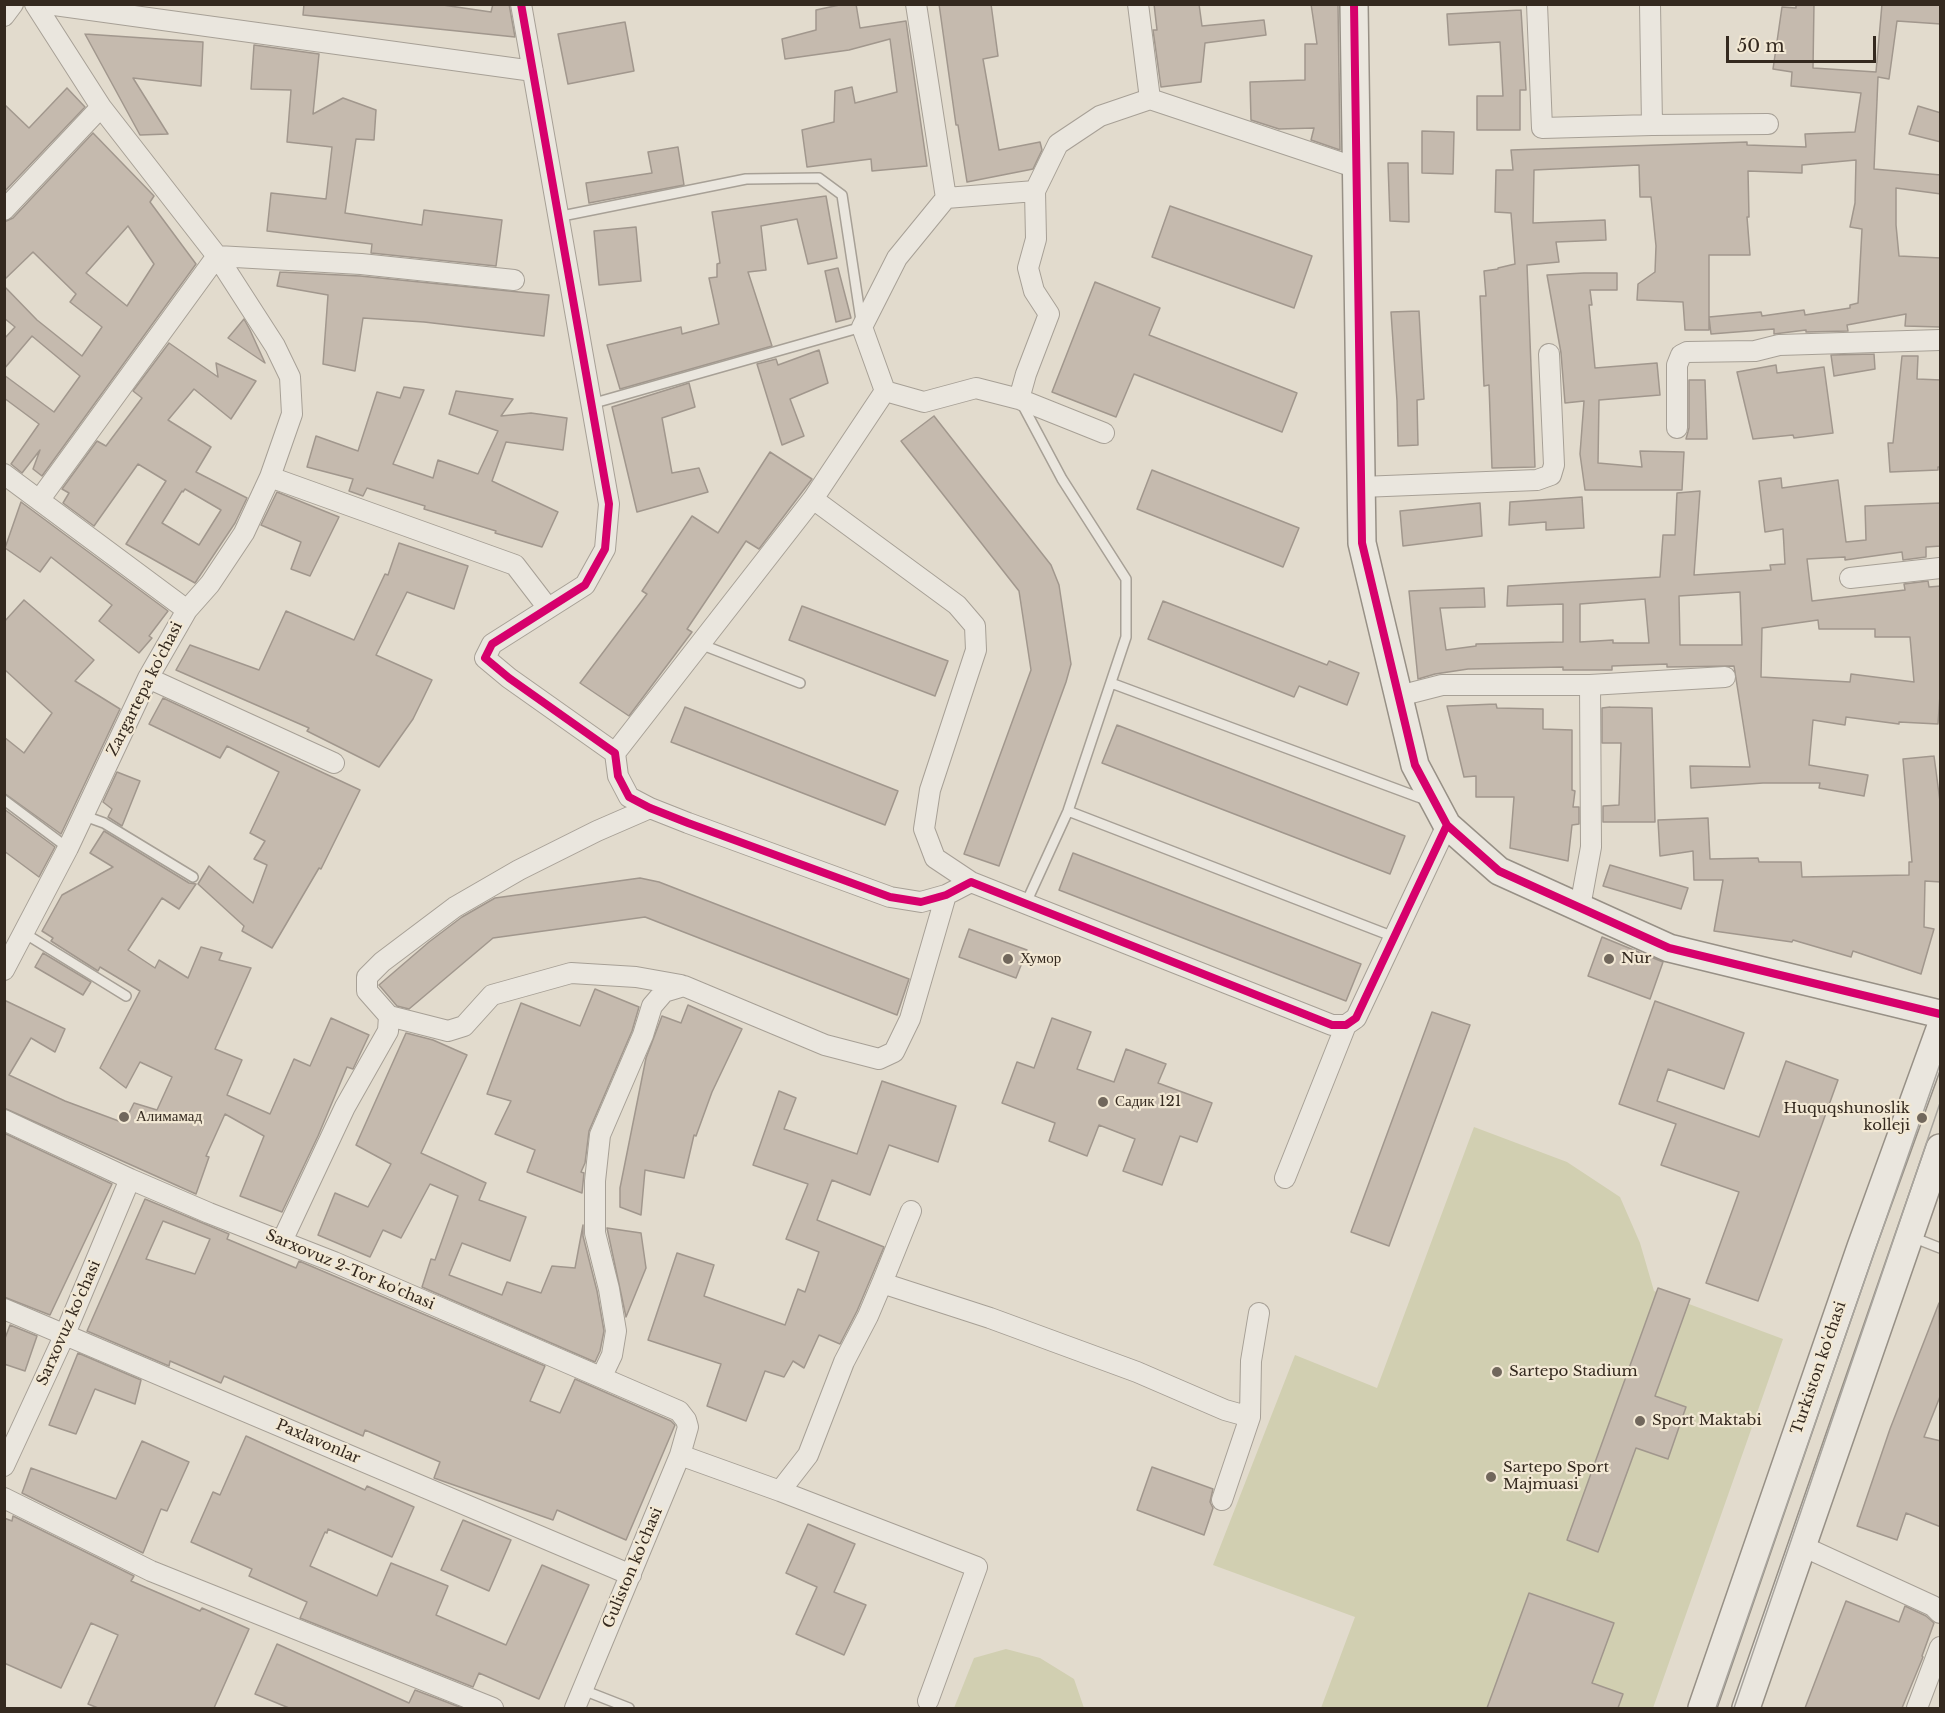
<!DOCTYPE html>
<html>
<head>
<meta charset="utf-8">
<style>
  body { margin:0 }
  #map { position:relative; width:1945px; height:1713px; overflow:hidden; background:#e2dbcd; font-family:"Libre Baskerville",serif }
  canvas { display:block }
  .frame { position:absolute; inset:0; border:6px solid #34291f; pointer-events:none }
  .scale { position:absolute; left:1726px; top:36px; width:150px; height:27px; box-sizing:border-box; border:3px solid #34291f; border-top:0; padding-left:8px; font-size:18px; line-height:21px; white-space:nowrap; color:#34291f; -webkit-text-stroke:4px #f2e8d4; paint-order:stroke }
</style>
</head>
<body>
<div id="map">
<canvas width="1945" height="1713"></canvas>
<div class="frame"></div>
<div class="scale">50 m</div>
</div>
<script>
const c = document.querySelector('canvas').getContext('2d');
c.lineJoin = 'round';
function paint(path, color) {
  c.fillStyle = color;
  c.fill(path, 'evenodd');
}
function shape(rows) {
  const path = new Path2D();
  for (const r of rows) {
    path.moveTo(r[0], r[1]);
    for (let i = 2; i < r.length; i += 2) path.lineTo(r[i], r[i + 1]);
  }
  return path;
}
function strokePath(path, color, width, dash) {
  c.strokeStyle = color;
  c.lineWidth = width;
  c.lineCap = dash ? 'butt' : 'round';
  c.setLineDash(dash || []);
  c.stroke(path);
}
function write(font, color, halo, rows, align = 'center') {
  c.font = font + ' "Libre Baskerville",serif';
  c.lineWidth = 4.5;
  c.setLineDash([]);
  c.textBaseline = 'middle';
  c.strokeStyle = halo;
  c.fillStyle = color;
  for (const [text, x, y, turn = 0] of rows) {
    c.save();
    c.translate(x, y);
    c.rotate((+turn || 0) * Math.PI / 180);
    c.textAlign = isNaN(turn) ? turn : align;
    if (halo) c.strokeText(text, 0, 0);
    c.fillText(text, 0, 0);
    c.restore();
  }
}
paint(shape([
  [1474,1127,1567,1162,1620,1197,1640,1243,1654,1291,1783,1339,1653,1708,1321,1708,1355,1617,1213,1565,1295,1355,1377,1388],
  [1006,1649,1040,1658,1074,1679,1084,1708,954,1708,974,1658]
]), '#d1cfb1');
const building = shape([
  [304,4,436,4,491,12,493,4,509,4,515,37,303,15,304,4],
  [844,4,856,4,860,28,906,21,927,166,872,171,871,159,807,167,802,130,834,122,835,91,852,87,855,103,897,92,890,39,849,50,785,59,782,39,816,30,816,10,844,4],
  [939,4,991,4,998,56,983,59,999,150,1040,142,1042,150,1033,169,967,182,958,125,956,125,939,4],
  [1154,4,1199,4,1202,26,1264,20,1266,35,1205,43,1201,82,1161,87,1153,30,1157,30,1154,4],
  [1311,4,1338,4,1340,150,1311,140,1314,128,1279,129,1251,120,1250,82,1305,80,1305,44,1317,44,1311,4],
  [1796,4,1814,4,1813,68,1876,72,1882,4,1941,4,1941,24,1897,21,1889,79,1878,77,1874,169,1941,175,1941,194,1896,188,1896,225,1899,256,1941,258,1941,327,1905,326,1906,314,1847,325,1848,331,1806,332,1806,330,1774,334,1774,329,1711,334,1709,317,1761,312,1762,316,1804,310,1805,315,1850,308,1850,305,1858,303,1862,229,1850,227,1855,203,1856,160,1802,165,1802,173,1748,171,1749,217,1747,217,1750,255,1709,255,1709,330,1685,330,1683,302,1637,300,1638,284,1655,272,1656,246,1651,197,1640,197,1639,165,1534,170,1533,223,1605,220,1606,240,1556,242,1559,262,1527,265,1535,467,1492,468,1489,385,1484,386,1480,296,1486,296,1484,271,1498,269,1498,268,1515,264,1511,213,1495,212,1496,170,1513,170,1511,150,1747,142,1747,145,1806,147,1805,134,1855,132,1861,93,1791,86,1792,72,1773,69,1782,7,1796,8,1796,4],
  [1521,10,1526,90,1520,90,1520,130,1477,130,1477,96,1503,96,1500,42,1449,45,1447,14,1521,10],
  [625,22,634,71,568,84,558,34,625,22],
  [85,34,203,42,201,86,133,78,168,134,140,135,85,34],
  [254,45,319,54,313,114,343,98,376,110,374,140,356,139,345,213,422,225,424,210,502,220,496,266,371,253,372,244,267,231,271,193,326,199,332,147,287,142,291,90,251,89,254,45],
  [67,88,85,107,4,192,4,104,29,128,67,88],
  [1918,106,1941,113,1941,142,1909,134,1918,106],
  [1422,131,1454,132,1453,174,1422,173,1422,131],
  [93,133,154,196,150,202,196,264,42,476,33,469,40,450,22,473,11,464,39,424,4,398,4,375,54,412,80,376,32,336,4,369,4,339,15,327,4,318,4,286,37,320,82,356,102,327,70,302,76,294,33,252,4,280,4,222,13,218,93,133],
  [128,226,154,264,127,306,86,273,128,226],
  [678,147,684,185,589,203,586,183,652,173,648,152,678,147],
  [1388,163,1408,163,1409,222,1390,221,1388,163],
  [826,196,837,258,808,264,797,219,761,226,766,270,748,272,772,346,620,389,607,345,681,327,682,334,719,324,709,278,717,277,717,264,720,263,712,212,826,196],
  [1170,206,1312,256,1294,308,1152,257,1170,206],
  [636,227,641,281,599,285,594,231,636,227],
  [838,268,851,318,836,322,825,271,838,268],
  [280,272,360,276,549,295,544,336,424,322,363,318,355,371,323,364,328,295,277,286,280,272],
  [1584,273,1617,273,1617,290,1590,290,1592,305,1589,305,1595,368,1657,363,1660,395,1599,400,1598,463,1642,467,1640,451,1684,452,1682,490,1585,490,1580,454,1584,401,1565,403,1561,353,1547,275,1584,273],
  [1095,282,1160,308,1149,335,1297,393,1282,432,1134,374,1116,417,1052,392,1095,282],
  [1419,311,1424,399,1417,400,1418,445,1398,446,1397,401,1391,312,1419,311],
  [244,319,250,330,265,363,228,338,244,319],
  [169,343,218,377,216,363,256,381,231,419,194,389,168,420,211,447,196,472,247,498,235,523,195,583,126,544,166,481,138,464,94,526,63,503,69,493,62,489,97,441,106,446,142,398,133,391,169,343],
  [185,489,221,510,199,545,162,523,182,491,183,492,185,489],
  [819,350,828,383,790,399,804,436,782,445,757,364,776,359,778,365,819,350],
  [1874,354,1875,369,1834,376,1831,355,1874,354],
  [1902,356,1918,356,1917,379,1941,380,1941,467,1938,467,1938,470,1890,472,1888,443,1893,443,1902,356],
  [1776,365,1777,373,1824,367,1833,433,1794,438,1793,435,1753,439,1737,372,1776,365],
  [1689,380,1705,380,1707,439,1686,439,1689,428,1689,380],
  [689,383,695,407,662,418,672,473,699,468,708,492,637,512,612,407,689,383],
  [404,387,424,390,393,464,433,478,438,460,478,474,498,431,449,414,456,391,513,399,501,416,531,413,567,418,563,450,506,442,492,481,558,512,542,547,495,533,496,531,424,509,425,506,367,488,363,496,349,491,353,479,307,467,316,436,358,451,377,392,400,398,404,387],
  [934,416,1051,565,1059,585,1071,664,1066,682,999,866,964,854,1031,670,1019,591,901,441,934,416],
  [770,452,812,479,759,549,746,541,687,629,692,632,629,716,580,683,647,594,642,591,692,516,718,533,770,452],
  [1152,470,1299,528,1283,567,1137,509,1152,470],
  [1781,478,1782,488,1838,480,1846,542,1866,540,1865,506,1941,503,1941,546,1926,547,1926,557,1903,560,1902,552,1845,560,1845,557,1807,559,1812,601,1905,590,1904,584,1928,581,1929,587,1941,586,1941,680,1938,724,1899,722,1899,724,1846,717,1845,725,1813,720,1809,765,1868,775,1864,796,1819,788,1820,783,1763,783,1691,788,1690,766,1750,767,1734,666,1667,667,1667,664,1612,666,1612,670,1563,670,1563,667,1468,669,1435,674,1418,679,1409,591,1484,588,1485,607,1440,608,1446,650,1476,646,1476,644,1563,642,1563,604,1507,606,1508,586,1660,577,1663,535,1675,535,1677,493,1700,491,1694,575,1771,570,1770,565,1785,564,1783,529,1765,532,1759,481,1781,478],
  [1740,592,1742,645,1680,645,1679,596,1740,592],
  [1645,599,1649,643,1613,643,1613,640,1580,642,1580,604,1645,599],
  [1818,620,1819,629,1875,629,1875,637,1910,637,1914,682,1851,674,1850,682,1761,677,1762,628,1818,620],
  [277,492,339,517,310,576,291,569,301,542,261,525,277,492],
  [1582,497,1584,528,1546,530,1546,522,1509,525,1510,502,1582,497],
  [21,502,168,611,149,636,152,638,139,653,99,621,112,605,51,557,40,572,5,548,21,502],
  [1480,503,1482,536,1403,546,1400,511,1480,503],
  [399,543,468,566,454,609,407,592,376,655,432,680,413,719,379,767,307,731,309,728,176,670,190,645,259,670,286,611,354,640,385,574,388,575,399,543],
  [24,600,94,660,75,681,120,709,61,834,4,793,4,737,24,753,52,713,4,669,4,622,24,600],
  [1163,601,1327,665,1329,661,1359,673,1347,705,1299,686,1294,697,1148,639,1163,601],
  [802,606,948,661,935,696,789,640,802,606],
  [163,698,360,790,321,869,319,868,272,948,242,931,244,926,198,884,209,866,253,903,267,865,254,859,265,841,250,833,279,772,227,746,220,758,149,724,163,698],
  [1496,704,1497,708,1543,709,1543,729,1572,730,1572,790,1575,791,1573,807,1579,807,1579,824,1572,825,1568,861,1510,848,1514,797,1476,797,1476,776,1464,777,1447,706,1496,704],
  [685,707,898,791,885,825,671,742,685,707],
  [1610,707,1652,708,1655,822,1603,822,1603,806,1619,805,1621,743,1602,743,1602,708,1610,707],
  [1117,725,1405,836,1390,874,1102,763,1117,725],
  [1934,756,1941,809,1941,882,1925,881,1924,927,1934,929,1921,974,1853,951,1851,957,1793,940,1792,942,1714,931,1723,880,1694,880,1693,851,1660,856,1658,820,1708,818,1710,859,1758,858,1759,862,1801,862,1802,877,1909,875,1909,862,1912,862,1903,759,1934,756],
  [117,772,140,781,122,826,108,817,112,809,103,802,117,772],
  [4,809,55,847,39,877,4,851,4,809],
  [104,831,189,883,196,884,179,909,162,898,128,950,155,968,159,960,188,978,201,947,222,953,219,960,251,968,215,1049,242,1060,227,1095,270,1114,294,1059,310,1066,331,1018,369,1035,353,1069,347,1067,318,1136,282,1212,240,1196,264,1136,225,1114,206,1156,209,1157,196,1194,4,1108,4,1000,65,1029,55,1052,31,1038,9,1075,65,1101,124,1123,134,1103,157,1110,172,1077,140,1062,126,1088,100,1068,140,991,100,967,98,971,51,941,53,938,42,931,62,895,113,867,90,853,104,831],
  [1073,853,1361,964,1346,1001,1059,890,1073,853],
  [1610,865,1688,888,1681,909,1603,886,1610,865],
  [640,878,659,882,909,979,897,1015,645,917,493,938,409,1009,397,1006,379,985,429,942,462,917,495,898,640,878],
  [969,929,1027,950,1016,978,959,957,969,929],
  [1602,937,1663,962,1650,999,1588,976,1602,937],
  [43,953,91,982,83,995,35,967,43,953],
  [595,989,639,1007,632,1031,589,1131,585,1163,581,1172,584,1173,582,1193,527,1172,535,1150,495,1134,511,1101,487,1094,521,1003,580,1026,595,989],
  [1655,1001,1744,1033,1724,1089,1668,1069,1657,1101,1759,1137,1786,1061,1838,1080,1758,1301,1706,1283,1739,1192,1661,1165,1676,1124,1619,1104,1655,1001],
  [688,1005,742,1029,712,1092,696,1136,694,1135,684,1178,645,1170,641,1215,620,1207,620,1188,646,1058,662,1016,681,1023,688,1005],
  [1432,1012,1470,1025,1389,1246,1351,1232,1432,1012],
  [1052,1018,1091,1032,1077,1069,1114,1082,1126,1049,1166,1064,1158,1083,1212,1103,1197,1142,1180,1136,1162,1185,1123,1171,1135,1139,1099,1125,1087,1156,1049,1141,1055,1123,1002,1103,1017,1062,1034,1068,1052,1018],
  [406,1033,433,1040,467,1055,421,1153,486,1183,479,1200,526,1217,510,1261,462,1243,449,1275,502,1295,507,1282,541,1293,552,1266,575,1268,583,1225,583,1236,597,1291,604,1331,600,1351,595,1362,422,1287,431,1259,435,1260,458,1196,430,1184,401,1238,383,1230,370,1257,318,1235,335,1193,368,1207,391,1164,356,1145,406,1033],
  [882,1081,956,1106,938,1162,889,1145,870,1195,832,1180,817,1220,884,1247,857,1311,840,1344,819,1335,804,1368,793,1361,784,1377,765,1371,746,1421,707,1406,721,1364,648,1340,677,1253,714,1265,704,1296,785,1325,798,1289,805,1292,819,1252,786,1239,808,1184,753,1165,779,1091,796,1098,784,1129,857,1154,882,1081],
  [4,1133,112,1184,50,1315,4,1297,4,1133],
  [145,1199,229,1234,227,1239,296,1268,299,1261,545,1366,530,1401,560,1413,575,1379,671,1421,675,1425,626,1540,557,1510,553,1520,434,1478,440,1462,365,1430,363,1436,224,1376,221,1383,170,1361,169,1366,87,1331,145,1199],
  [163,1221,210,1239,195,1274,146,1259,163,1221],
  [607,1228,641,1233,646,1268,626,1317,607,1228],
  [1658,1288,1690,1299,1655,1396,1686,1407,1668,1459,1636,1448,1598,1552,1567,1540,1658,1288],
  [1939,1303,1941,1394,1924,1437,1941,1441,1941,1527,1906,1513,1897,1540,1857,1526,1890,1429,1939,1303],
  [10,1325,37,1336,25,1371,4,1364,4,1341,10,1325],
  [78,1353,141,1380,135,1404,95,1389,76,1434,49,1425,78,1353],
  [246,1436,365,1490,367,1486,414,1507,392,1557,328,1529,327,1533,325,1532,310,1566,377,1596,391,1563,448,1586,436,1615,506,1645,542,1565,589,1585,539,1699,479,1673,473,1687,300,1618,307,1602,249,1576,252,1569,191,1542,213,1492,220,1495,246,1436],
  [142,1441,189,1462,167,1511,161,1509,143,1553,22,1493,31,1468,116,1499,142,1441],
  [1152,1467,1213,1489,1210,1502,1213,1508,1204,1535,1137,1510,1152,1467],
  [13,1516,134,1576,131,1581,200,1611,202,1608,249,1629,214,1708,98,1708,88,1704,118,1635,91,1623,61,1688,4,1663,4,1518,12,1521,13,1516],
  [463,1520,511,1540,489,1591,441,1570,463,1520],
  [808,1524,855,1544,834,1592,866,1605,844,1655,796,1634,817,1587,786,1573,808,1524],
  [1529,1593,1614,1623,1592,1683,1623,1694,1618,1708,1487,1708,1529,1593],
  [1846,1601,1899,1622,1905,1606,1926,1616,1934,1623,1922,1656,1923,1657,1902,1708,1805,1708,1846,1601],
  [277,1644,409,1703,415,1690,462,1708,289,1708,255,1694,277,1644]
]);
paint(building, '#c5baae');
strokePath(building, '#a1978d', 1.5);
const lane = shape([
  [557,217,746,179,819,178,842,195,862,327,591,404],
  [1022,404,1062,479,1126,579,1126,637,1068,811,1026,903],
  [700,644,800,683],
  [1111,683,1426,800],
  [4,800,68,848],
  [1068,811,1394,937],
  [82,815,104,823,193,877],
  [24,933,126,996],
  [1912,1237,1940,1248],
  [583,1690,629,1708]
]);
const street = shape([
  [47,4,533,71],
  [521,4,609,504,605,549,585,585,492,644,485,658,509,678,615,753,618,776,629,797,650,808,688,823,890,897,921,902,946,895,971,882,1332,1025,1346,1025,1356,1018,1447,825],
  [916,4,946,198],
  [1138,4,1150,99],
  [1537,4,1542,128,1652,125,1650,4],
  [4,16,13,4],
  [1652,125,1768,124],
  [1035,191,1036,239,1028,268,1034,291,1049,314,1026,374,1019,399,1104,433],
  [4,210,101,107],
  [885,391,924,402,976,388,1019,399],
  [1677,428,1677,365,1681,355,1687,352,1755,351,1779,345,1940,340],
  [4,474,187,610],
  [270,477,515,565,548,608],
  [1361,487,1537,480,1551,475,1554,465,1549,354],
  [40,499,217,256,361,264,514,280],
  [813,499,957,605,975,626,976,650,930,790,924,829,935,858,971,882],
  [1850,578,1940,568],
  [148,678,334,763],
  [1399,696,1442,685,1590,685,1725,677],
  [615,753,813,499,885,391,862,327,897,258,946,198,1035,191,1058,144,1100,116,1150,99,1357,168],
  [1580,907,1591,847,1590,685],
  [4,970,68,848,148,678,187,610,210,584,244,533,270,477,292,414,290,377,275,346,217,256,101,107,35,4],
  [389,1016,448,1031,464,1026,492,995,571,973,636,977,681,985],
  [4,1120,130,1179,209,1213,334,1262,679,1411,686,1420,688,1427,680,1455,575,1708],
  [1285,1178,1346,1025],
  [282,1241,345,1107,388,1031,389,1016,367,991,367,977,382,962,455,907,519,870,597,831,650,808],
  [882,1283,911,1211],
  [4,1309,631,1575],
  [602,1376,612,1355,616,1331,609,1289,595,1233,595,1181,600,1135,643,1035,652,1006,664,992,684,986,825,1045,879,1059,894,1052,910,1019,946,895],
  [1250,1417,1251,1361,1259,1313],
  [680,1455,780,1491,808,1455,844,1362,868,1316,882,1283,990,1318,1137,1372,1225,1410,1250,1417,1222,1500],
  [4,1466,65,1334,130,1179],
  [780,1491,977,1567,928,1701],
  [4,1498,151,1571,493,1708],
  [1802,1546,1933,1606,1940,1613],
  [1917,1708,1940,1647]
]);
const secondary = shape([
  [1354,4,1362,543,1415,765,1447,825,1499,871,1669,948,1940,1014],
  [1702,1708,1861,1247,1940,1029],
  [1746,1708,1940,1148]
]);
strokePath(lane, '#a7a096', 12);
strokePath(street, '#a7a096', 22);
strokePath(secondary, '#979086', 30);
strokePath(lane, '#eae6de', 9);
strokePath(street, '#eae6de', 20);
strokePath(secondary, '#eae6de', 27);
strokePath(shape([
  [1716,1708,1940,1064],
  [1734,1708,1940,1103]
]), '#a9a59e', 1.5);
strokePath(shape([
  [521,4,609,504,605,549,585,585,492,644,485,658,509,678,615,753,618,776,629,797,650,808,688,823,890,897,921,902,946,895,971,882,1332,1025,1346,1025,1356,1018,1447,825],
  [1354,4,1362,543,1415,765,1447,825,1499,871,1669,948,1940,1014]
]), '#d6006c', 8);
for (const [x, y, r, color] of [
  [1008,959,6,"#71675c"],
  [1609,959,6,"#71675c"],
  [1103,1102,6,"#71675c"],
  [124,1117,6,"#71675c"],
  [1922,1118,6,"#71675c"],
  [1497,1372,6,"#71675c"],
  [1640,1421,6,"#71675c"],
  [1491,1477,6,"#71675c"]
]) {
  const dot = new Path2D();
  dot.arc(x, y, r, 0, 2 * Math.PI);
  c.fillStyle = color;
  c.fill(dot);
  strokePath(dot, '#f2e8d4', 2);
}
write('15px', '#34291f', '#f2e8d4', [
  ["Zargartepa ko'chasi",145,689,-63],
  ["Sarxovuz 2-Tor ko'chasi",350,1270,23],
  ["Sarxovuz ko'chasi",69,1323,-66],
  ["Turkiston ko'chasi",1819,1368,-71],
  ["Paxlavonlar",318,1442,23],
  ["Guliston ko'chasi",633,1568,-67]
]);
write('15px', '#34291f', '#f2e8d4', [
  ["Хумор",1020,959],
  ["Nur",1621,959],
  ["Садик 121",1115,1102],
  ["Huquqshunoslik",1910,1109,"right"],
  ["kolleji",1910,1126,"right"],
  ["Алимамад",136,1117],
  ["Sartepo Stadium",1509,1372],
  ["Sport Maktabi",1652,1421],
  ["Sartepo Sport",1503,1468],
  ["Majmuasi",1503,1485]
], 'left');
</script>
</body>
</html>
